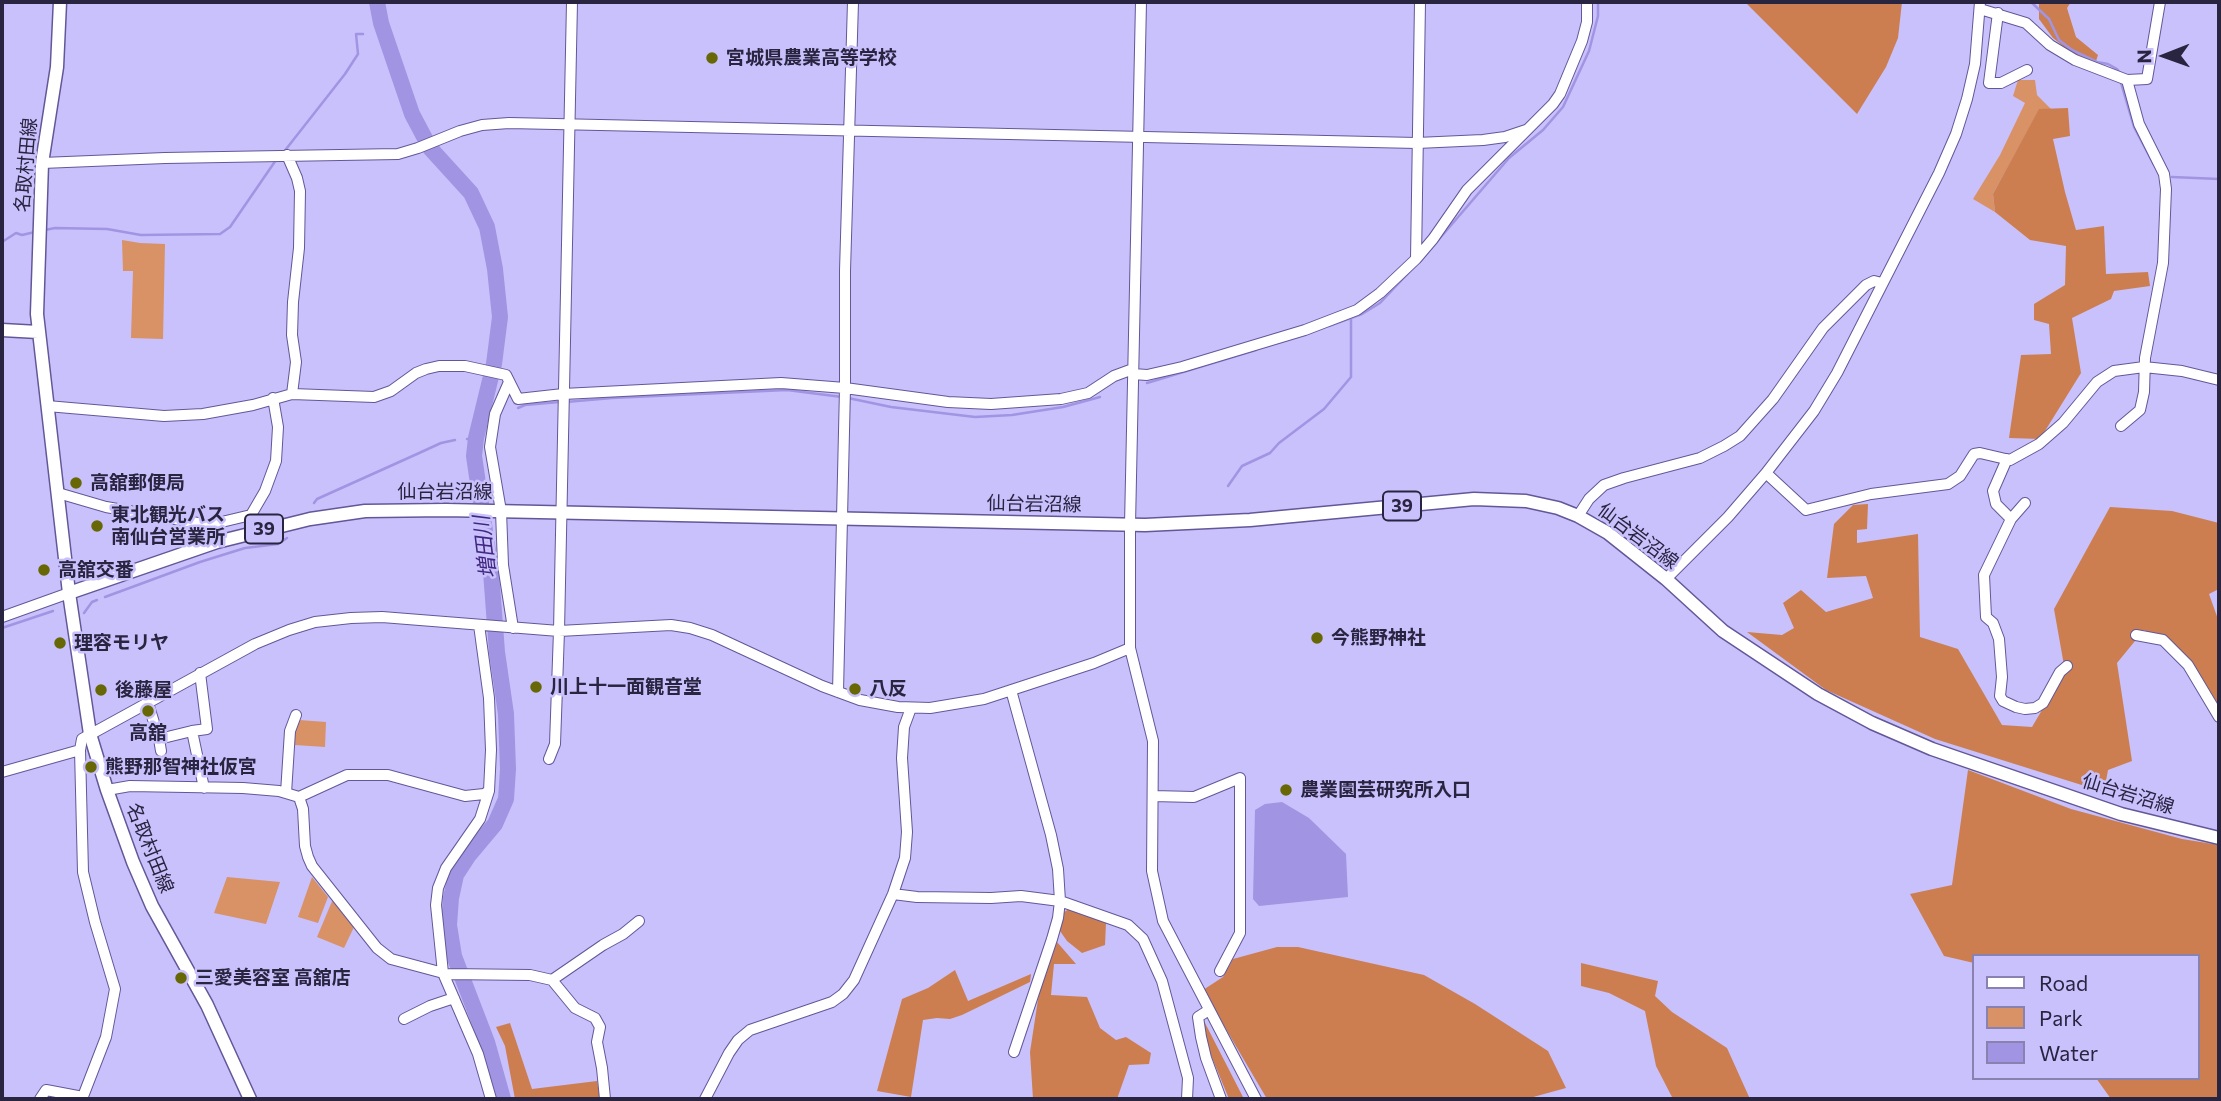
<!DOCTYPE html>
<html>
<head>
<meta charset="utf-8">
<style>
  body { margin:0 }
  #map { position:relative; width:2221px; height:1101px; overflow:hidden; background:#c9c1fc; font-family:Commissioner,sans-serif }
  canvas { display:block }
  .frame { position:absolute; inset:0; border:4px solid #292440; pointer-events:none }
  .legend { position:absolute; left:1972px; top:954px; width:228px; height:126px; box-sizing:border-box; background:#c9c1fc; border:2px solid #8982b1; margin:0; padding:9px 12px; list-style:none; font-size:21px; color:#292440 }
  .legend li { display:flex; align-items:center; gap:14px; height:35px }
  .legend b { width:35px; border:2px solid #8982b1 }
  .north { position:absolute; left:2130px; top:21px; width:70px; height:70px; -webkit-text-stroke:5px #c9c1fc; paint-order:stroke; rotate:269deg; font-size:19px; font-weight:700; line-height:28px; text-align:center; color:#292440 }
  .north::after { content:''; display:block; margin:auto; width:24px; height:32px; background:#292440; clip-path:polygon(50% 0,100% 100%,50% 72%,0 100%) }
</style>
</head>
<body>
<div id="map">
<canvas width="2221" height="1101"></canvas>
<div class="frame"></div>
<ul class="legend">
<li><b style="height:9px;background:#fff"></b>Road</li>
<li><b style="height:19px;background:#d99166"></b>Park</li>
<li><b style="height:19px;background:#a194e3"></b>Water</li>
</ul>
<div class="north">N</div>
</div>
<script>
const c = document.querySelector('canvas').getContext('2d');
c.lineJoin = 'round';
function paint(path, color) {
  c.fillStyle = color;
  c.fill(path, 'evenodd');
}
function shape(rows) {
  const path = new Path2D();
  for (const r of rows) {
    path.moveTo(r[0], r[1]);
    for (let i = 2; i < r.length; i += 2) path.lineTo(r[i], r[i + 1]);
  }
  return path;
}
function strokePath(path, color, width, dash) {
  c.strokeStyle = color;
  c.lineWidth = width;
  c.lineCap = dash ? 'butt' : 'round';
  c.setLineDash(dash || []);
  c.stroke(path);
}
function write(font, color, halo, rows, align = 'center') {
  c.font = font + ' Commissioner,"Noto Sans JP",sans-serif';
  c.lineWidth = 5;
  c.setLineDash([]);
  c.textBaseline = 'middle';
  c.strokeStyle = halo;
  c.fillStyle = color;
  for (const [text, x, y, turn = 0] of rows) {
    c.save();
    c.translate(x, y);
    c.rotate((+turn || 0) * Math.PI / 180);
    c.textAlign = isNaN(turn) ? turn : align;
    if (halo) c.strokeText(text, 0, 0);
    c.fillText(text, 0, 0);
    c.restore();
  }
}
paint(shape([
  [2018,80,2035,80,2037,95,2051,109,2039,110,1993,194,1995,212,1973,199,2000,155,2025,103,2013,96],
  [122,240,140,243,165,244,163,339,131,338,133,271,123,271],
  [299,720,326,722,325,747,295,745,294,734],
  [227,877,280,882,266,924,214,913],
  [312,877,328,897,318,923,298,917],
  [333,899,354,927,344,948,317,937]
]), '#d99166');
paint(shape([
  [1745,2,1902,2,1898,38,1886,67,1857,114],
  [2039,2,2071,2,2067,8,2076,37,2098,55,2095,64,2072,53,2053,38,2039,19],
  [2068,108,2070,136,2053,139,2065,192,2076,230,2104,226,2106,274,2148,272,2150,286,2114,291,2111,299,2072,318,2081,373,2040,439,2009,438,2021,355,2051,354,2049,324,2034,320,2034,304,2065,285,2066,246,2030,240,1995,212,1993,194,2039,109],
  [1868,504,1867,529,1857,530,1857,543,1918,534,1920,637,1958,649,2002,725,2032,727,2065,671,2054,609,2110,507,2172,511,2219,523,2219,589,2209,594,2219,622,2219,709,2189,663,2144,630,2117,663,2132,761,2108,770,2104,792,1935,739,1826,690,1747,632,1782,635,1794,628,1783,603,1801,590,1826,612,1873,598,1866,576,1827,578,1834,524,1853,505],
  [1968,770,2071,809,2182,839,2219,845,2219,1099,2111,1099,2096,1078,2198,1078,2198,956,1974,956,1974,963,1944,956,1910,894,1952,885],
  [1071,908,1106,923,1105,945,1082,953,1067,941,1060,931,1064,912],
  [1057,942,1076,964,1054,964,1051,995,1087,997,1100,1028,1116,1040,1126,1037,1151,1053,1149,1064,1129,1065,1117,1099,1033,1099,1030,1052,1039,993],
  [1277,947,1298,947,1424,975,1475,1004,1548,1051,1566,1088,1526,1099,1267,1099,1203,990,1223,977,1233,959],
  [1581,963,1658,981,1655,996,1672,1012,1727,1048,1750,1099,1673,1099,1656,1066,1645,1011,1609,993,1581,986],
  [955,970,968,1001,1031,974,1030,982,962,1015,950,1019,937,1018,923,1020,911,1097,877,1091,902,999,928,988],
  [1204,1021,1244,1099,1229,1099,1206,1043],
  [510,1023,532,1089,597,1081,600,1099,515,1099,505,1046,496,1027]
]), '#cc7e50');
paint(shape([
  [1282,802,1309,818,1346,854,1348,897,1259,906,1253,899,1255,810,1265,804]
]), '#a194e3');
strokePath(shape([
  [2031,2,2049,19,2059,40,2072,50,2097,62,2108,64,2117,69,2120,73],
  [2121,83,2134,127,2154,165],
  [283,153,345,74,358,54,356,34,363,34],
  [2172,177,2219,179],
  [45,230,55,228,107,229,141,235,220,234,230,227,276,160],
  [2,242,16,233,22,235,35,232],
  [1421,260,1509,158,1543,130,1563,107,1589,51,1598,16,1598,2],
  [1329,326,1362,314,1380,303,1416,265],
  [1147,383,1256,350],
  [848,398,891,407,975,417,1012,415,1063,407,1100,397],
  [566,402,612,398,787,390,842,397],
  [518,408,525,405,559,402],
  [467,439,476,438],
  [1228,486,1242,466,1270,453,1279,443,1324,409,1351,377,1351,319],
  [314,503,317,499,417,454,441,443,455,440],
  [105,597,200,562,245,548,278,544,287,538],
  [84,613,92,602,97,600],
  [2,628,53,611]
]), '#a194e3', 2.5);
strokePath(shape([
  [377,2,381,23,412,114,430,148,471,193,487,227,495,269,500,317,494,364,476,438,474,456,491,572,497,652,506,714,508,769,506,799,495,824,469,855,456,875,451,898,449,925,454,956,487,1042,503,1099]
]), '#a194e3', 16);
const minor = shape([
  [1141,2,1130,525,1130,648,1153,741,1152,871,1163,921,1256,1099],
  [1980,9,2026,23,2050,45,2075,60,2127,80,2147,79,2160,2],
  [1998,13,1989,83,2001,83,2027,70],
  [287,155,297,178,300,191,299,248,293,302,292,335,296,362,292,394],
  [42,163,165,158,398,154,418,148,460,131,482,125,509,123,1417,143,1483,140,1505,137,1526,130],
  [1416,259,1420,2],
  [1133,374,1147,375,1182,367,1305,330,1357,310,1380,293,1416,259,1433,239,1467,190,1553,104,1560,94,1582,41,1587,22,1587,2],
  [509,382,495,414,490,447,501,511,503,565,513,628],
  [47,406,164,416,203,414,253,405,292,394,374,397,391,391,416,373,426,369,439,366,465,366,506,375,518,399,563,394,781,383,845,388,948,402,991,404,1061,399,1088,393,1114,376,1133,369],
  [2121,426,2140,410,2144,392,2145,358,2163,263,2166,189,2164,174,2139,124,2127,80],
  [2007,459,1993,491,1996,504,2011,519,1984,575,1986,617,1993,623,1999,639,2002,677,2000,696,2003,701,2016,707,2025,709,2035,708,2043,703,2060,672,2067,666],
  [1766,473,1806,510,1871,494,1948,484,1960,476,1974,454,1980,453,2010,460,2039,444,2063,423,2097,382,2114,371,2144,367,2182,371,2219,380],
  [58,493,106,507,209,525,251,515,265,491,276,461,278,427,273,398],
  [1578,516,1589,499,1604,485,1624,478,1700,458,1724,446,1740,436,1773,399,1823,328,1866,285,1874,281,1882,283],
  [2011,519,2025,503],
  [186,552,189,535,208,525],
  [1666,579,1728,517,1766,473,1814,411,1837,373,1939,173,1956,134,1967,99,1975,64,1980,2],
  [2,617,69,593],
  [2136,635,2163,640,2188,665,2219,717],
  [1011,690,1051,835,1058,869,1060,901,1058,918,1052,939,1014,1052],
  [838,692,845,388,845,271,853,2],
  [148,703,159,739,192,731,204,788],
  [192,731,207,729,200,673],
  [159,739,161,751],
  [549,759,555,744,559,631,572,2],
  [2,772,80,750],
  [107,790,130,786,243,788,279,791,299,797,347,775,388,775,465,796,484,794,489,791,491,750,489,698,479,625],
  [489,791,480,819,446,868,438,888,436,905,443,973,478,1054,491,1099],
  [286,793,290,731,296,715],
  [1153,796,1194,797,1240,778,1240,933,1220,971],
  [299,797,303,809,305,846,308,857,312,866,377,948,391,959,447,974,530,975,552,980,575,1008,595,1018,600,1027,597,1042,602,1068,605,1099],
  [893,894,917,897,991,898,1021,896,1060,901,1128,925,1143,939,1162,981,1188,1078,1187,1099],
  [552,980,603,945,623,934,639,921],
  [1209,1010,1198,1017,1201,1037,1206,1058,1221,1099],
  [404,1019,430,1006,454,998],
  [40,1099,46,1090,83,1097],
  [82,1099,106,1037,115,989,95,922,83,872,80,750,82,739,255,644,289,630,315,622,351,618,382,617,559,631,671,625,690,628,712,635,822,686,860,700,898,707,930,708,984,699,1094,663,1130,648],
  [705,1099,729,1053,738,1040,750,1030,832,1002,843,994,854,980,893,894,905,858,907,832,902,758,904,727,911,708]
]);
const major = shape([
  [60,2,57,67,42,163,37,314,69,593,90,734,107,790,133,862,152,906,207,1005,250,1099],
  [2,330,38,332],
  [69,593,217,542,310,519,365,511,446,510,1145,525,1250,520,1474,499,1526,501,1558,508,1578,516,1608,533,1666,579,1723,631,1818,694,1872,723,1932,749,2121,814,2219,838]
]);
strokePath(minor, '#635798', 12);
strokePath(major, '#635798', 15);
strokePath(minor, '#fff', 10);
strokePath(major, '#fff', 12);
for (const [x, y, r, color] of [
  [712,58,7,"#676805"],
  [76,483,7,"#676805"],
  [97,526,7,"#676805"],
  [44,570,7,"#676805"],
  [1317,638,7,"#676805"],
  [60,643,7,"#676805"],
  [536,687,7,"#676805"],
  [855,689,7,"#676805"],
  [101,690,7,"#676805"],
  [148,711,7,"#676805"],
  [91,767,7,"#676805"],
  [1286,790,7,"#676805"],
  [181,978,7,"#676805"]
]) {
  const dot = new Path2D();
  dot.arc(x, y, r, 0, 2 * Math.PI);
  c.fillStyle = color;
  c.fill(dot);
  strokePath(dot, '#c9c1fc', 2.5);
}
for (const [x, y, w] of [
  [1402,506,38],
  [264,529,38]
]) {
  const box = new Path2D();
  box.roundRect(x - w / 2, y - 14.5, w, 29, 5);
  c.fillStyle = '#c9c1fc';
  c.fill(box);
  strokePath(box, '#292440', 2);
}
write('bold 18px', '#292440', null, [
  ["39",1402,506],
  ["39",264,529]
]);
write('bold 19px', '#292440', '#c9c1fc', [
  ["宮城県農業高等学校",726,58],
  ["高舘郵便局",90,483],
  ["東北観光バス",111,515],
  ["南仙台営業所",111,537],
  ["高舘交番",58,570],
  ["今熊野神社",1331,638],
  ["理容モリヤ",74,643],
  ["川上十一面観音堂",550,687],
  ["八反",869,689],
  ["後藤屋",115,690],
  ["高舘",148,733,"center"],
  ["熊野那智神社仮宮",105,767],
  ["農業園芸研究所入口",1300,790],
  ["三愛美容室 高舘店",195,978]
], 'left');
write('19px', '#292440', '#c9c1fc', [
  ["名取村田線",26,165,-85],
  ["仙台岩沼線",445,492],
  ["仙台岩沼線",1034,504,1],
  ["仙台岩沼線",1638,536,37],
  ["仙台岩沼線",2128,794,17],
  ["名取村田線",150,848,68]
]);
write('italic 21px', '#412681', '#c9c1fc', [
  ["増田川",485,547,-97]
]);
</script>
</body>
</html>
